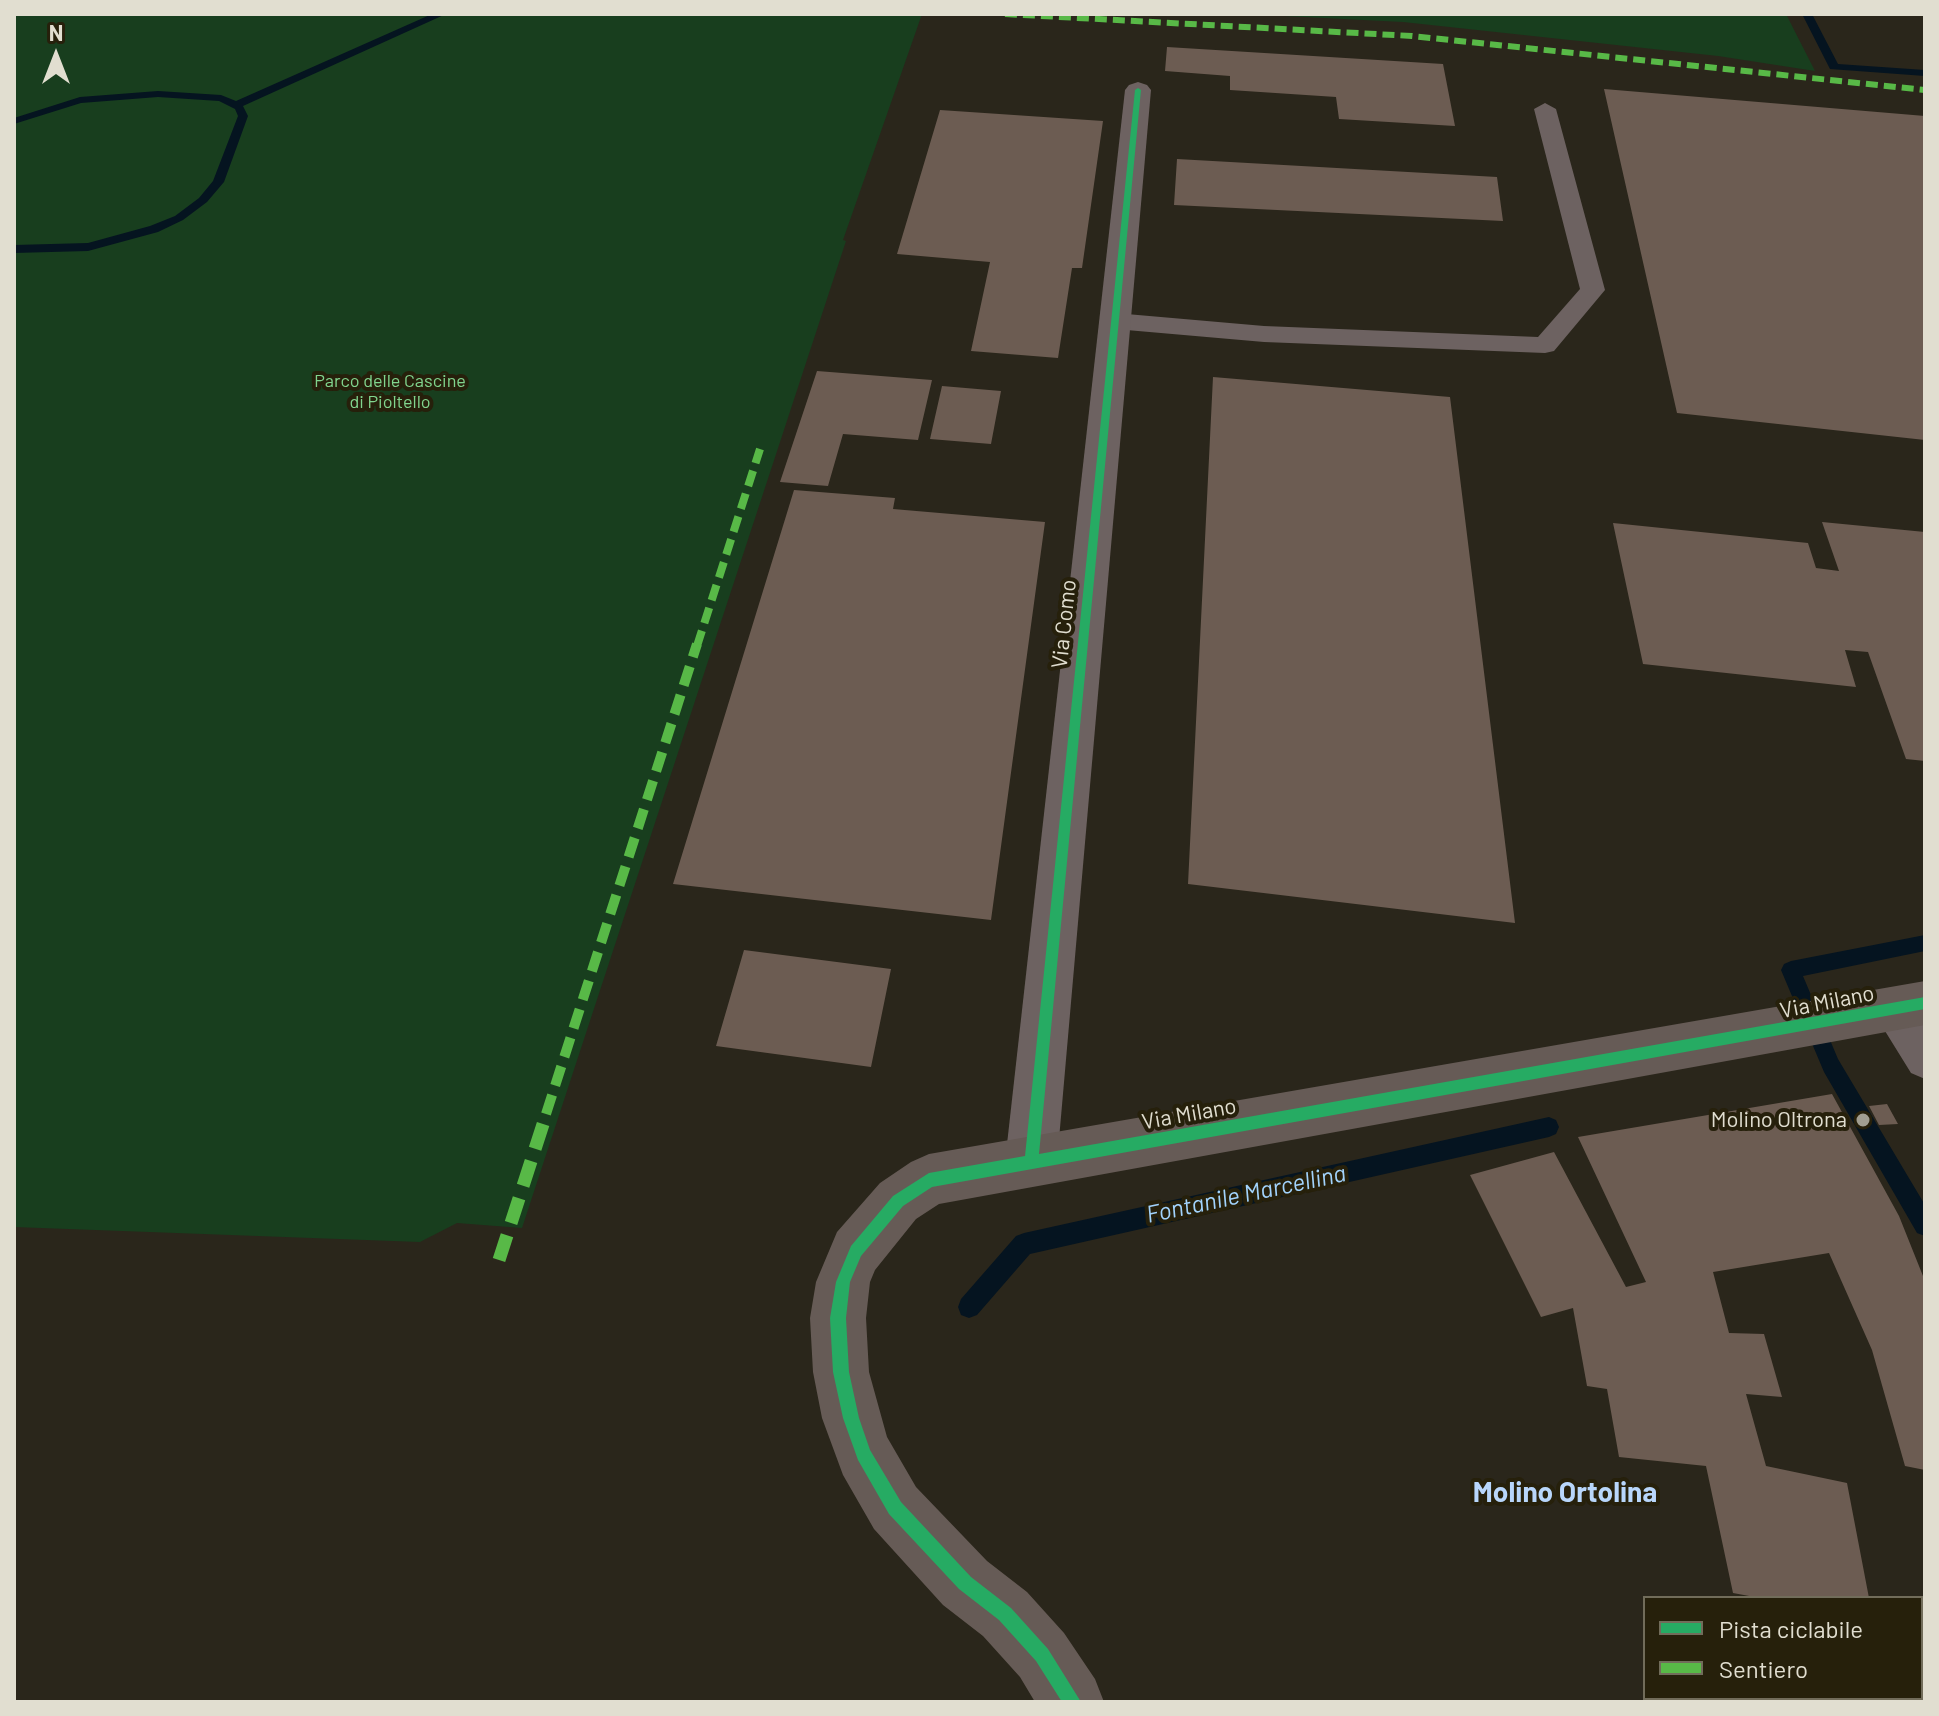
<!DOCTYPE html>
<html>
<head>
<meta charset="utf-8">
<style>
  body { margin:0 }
  #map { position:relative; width:1939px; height:1716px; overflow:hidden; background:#2a261b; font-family:Barlow,sans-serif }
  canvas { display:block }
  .frame { position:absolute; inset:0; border:16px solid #e1ded0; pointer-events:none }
  .legend { position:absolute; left:1643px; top:1596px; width:280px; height:104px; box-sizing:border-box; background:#26200b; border:2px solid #716c5a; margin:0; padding:10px 14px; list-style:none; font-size:24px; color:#e1ded0 }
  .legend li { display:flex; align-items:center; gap:16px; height:40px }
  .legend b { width:40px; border:2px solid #716c5a }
  .north { position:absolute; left:16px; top:16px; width:80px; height:80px; -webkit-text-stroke:6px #26200b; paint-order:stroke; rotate:0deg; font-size:22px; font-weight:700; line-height:32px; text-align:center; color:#e1ded0 }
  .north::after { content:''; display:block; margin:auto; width:28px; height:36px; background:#e1ded0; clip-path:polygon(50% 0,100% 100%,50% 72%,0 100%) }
</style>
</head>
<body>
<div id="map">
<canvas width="1939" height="1716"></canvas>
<div class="frame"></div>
<ul class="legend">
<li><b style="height:10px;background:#26ab63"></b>Pista ciclabile</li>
<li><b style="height:10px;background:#58b947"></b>Sentiero</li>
</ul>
<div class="north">N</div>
</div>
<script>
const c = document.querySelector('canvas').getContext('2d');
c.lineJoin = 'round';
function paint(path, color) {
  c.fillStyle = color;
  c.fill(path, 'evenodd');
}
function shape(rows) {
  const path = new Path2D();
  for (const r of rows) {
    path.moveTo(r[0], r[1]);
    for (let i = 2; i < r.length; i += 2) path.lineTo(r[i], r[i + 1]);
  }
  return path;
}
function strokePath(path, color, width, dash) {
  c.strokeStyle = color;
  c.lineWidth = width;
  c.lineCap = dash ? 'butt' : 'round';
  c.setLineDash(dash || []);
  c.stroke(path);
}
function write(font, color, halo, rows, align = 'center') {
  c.font = font + ' Barlow,sans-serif';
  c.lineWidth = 8;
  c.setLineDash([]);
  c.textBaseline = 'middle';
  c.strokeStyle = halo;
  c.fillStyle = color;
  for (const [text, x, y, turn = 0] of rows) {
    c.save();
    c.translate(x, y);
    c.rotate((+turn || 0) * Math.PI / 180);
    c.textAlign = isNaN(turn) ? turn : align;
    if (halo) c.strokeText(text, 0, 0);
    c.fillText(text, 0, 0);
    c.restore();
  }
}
paint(shape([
  [14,14,922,14,843,240,846,241,522,1228,457,1223,420,1242,14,1227],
  [1244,14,1786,14,1815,71,1718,56,1403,22]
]), '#183e1e');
paint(shape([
  [432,14,446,14,243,106,248,116,224,182,207,202,183,220,158,232,88,251,14,253,14,245,88,243,150,226,175,216,199,198,213,181,238,116,235,109,219,101,158,97,81,103,14,124,14,118,80,97,158,91,221,95,236,101,432,14],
  [1802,14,1812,14,1838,64,1925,70,1925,76,1830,69,1802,14],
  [1925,935,1925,951,1803,976,1838,1059,1925,1205,1925,1236,1917,1233,1824,1072,1781,970,1784,964,1791,961,1925,935],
  [1549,1117,1556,1120,1559,1127,1556,1134,1549,1137,1030,1254,977,1315,969,1318,961,1315,958,1307,961,1299,1016,1236,1024,1233,1549,1117]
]), '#051420');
paint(shape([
  [1167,47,1443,64,1455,126,1339,119,1336,97,1230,90,1230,76,1165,71],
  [1604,89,1925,116,1925,440,1677,413],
  [940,110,1103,121,1082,268,1072,268,1058,358,971,351,990,262,897,254],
  [1177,159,1497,177,1503,221,1174,205],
  [817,371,932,380,918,440,843,434,828,486,780,482],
  [1213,377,1450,397,1515,923,1188,884],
  [942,386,1001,391,991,444,930,439],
  [794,490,895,498,893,509,1045,522,991,920,673,884],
  [1822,522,1925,532,1925,761,1906,759,1868,652,1845,650,1856,687,1643,664,1613,523,1808,543,1816,568,1839,571],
  [744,950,891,969,871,1067,716,1046],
  [1832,1094,1899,1216,1925,1281,1925,1470,1905,1466,1872,1350,1829,1253,1713,1272,1729,1333,1764,1334,1782,1397,1746,1394,1766,1466,1847,1483,1869,1598,1760,1598,1733,1593,1706,1466,1619,1457,1607,1389,1587,1386,1573,1308,1541,1317,1470,1175,1554,1152,1626,1287,1646,1282,1578,1137],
  [1887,1104,1898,1124,1879,1125,1869,1106]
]), '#6c5c52');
paint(shape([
  [1545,103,1556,109,1605,290,1554,351,1545,353,1264,342,1115,329,1106,326,1102,321,1106,316,1115,313,1264,326,1538,337,1580,289,1534,109,1545,103],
  [1891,992,1905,997,1925,1026,1925,1079,1911,1073,1872,1010,1877,997,1891,992]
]), '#6d6261');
paint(shape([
  [1138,82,1147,85,1151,90,1057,1162,1049,1180,1031,1187,1013,1180,1005,1162,1125,90,1129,85,1138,82]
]), '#6d6261');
paint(shape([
  [1925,981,1925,1025,939,1204,916,1219,875,1270,870,1282,866,1318,869,1372,887,1437,916,1487,987,1561,1027,1592,1064,1633,1095,1679,1104,1702,1035,1702,1020,1677,983,1636,943,1605,874,1529,843,1475,822,1418,813,1372,810,1318,816,1282,837,1232,880,1183,911,1162,929,1154,1925,981]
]), '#665b56');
strokePath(shape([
  [1005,14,1412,36,1925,90]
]), '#58b947', 6, [12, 6]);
strokePath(shape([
  [697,646,760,449]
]), '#58b947', 8, [16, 8]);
strokePath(shape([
  [546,1114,697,644]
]), '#58b947', 10, [20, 10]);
strokePath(shape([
  [499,1260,547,1112]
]), '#58b947', 13, [26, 13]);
paint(shape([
  [1138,88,1141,90,1039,1154,1925,997,1925,1009,932,1187,903,1206,861,1256,850,1282,846,1318,849,1372,859,1418,870,1450,901,1502,971,1577,1011,1608,1048,1649,1081,1702,1062,1702,1036,1661,999,1620,959,1589,889,1514,858,1460,843,1418,833,1372,830,1318,836,1282,851,1246,893,1196,929,1173,1025,1156,1135,90,1138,88]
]), '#26ab63');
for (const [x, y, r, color] of [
  [1863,1120,8,"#a19e91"]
]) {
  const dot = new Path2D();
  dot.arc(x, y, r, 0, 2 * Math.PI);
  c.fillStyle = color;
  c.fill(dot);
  strokePath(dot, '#26200b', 3);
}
write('18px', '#81d58e', '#26200b', [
  ["Parco delle Cascine",390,381],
  ["di Pioltello",390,402]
]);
write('22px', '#e1ded0', '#26200b', [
  ["Via Como",1064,624,-84],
  ["Via Milano",1827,1002,-11],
  ["Via Milano",1189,1114,-10]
]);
write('22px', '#e1ded0', '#26200b', [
  ["Molino Oltrona",1847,1120]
], 'right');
write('italic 24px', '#a2d3fc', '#26200b', [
  ["Fontanile Marcellina",1246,1194,-12]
]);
write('bold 28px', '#b8d6fb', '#26200b', [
  ["Molino Ortolina",1565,1493]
]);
</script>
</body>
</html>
